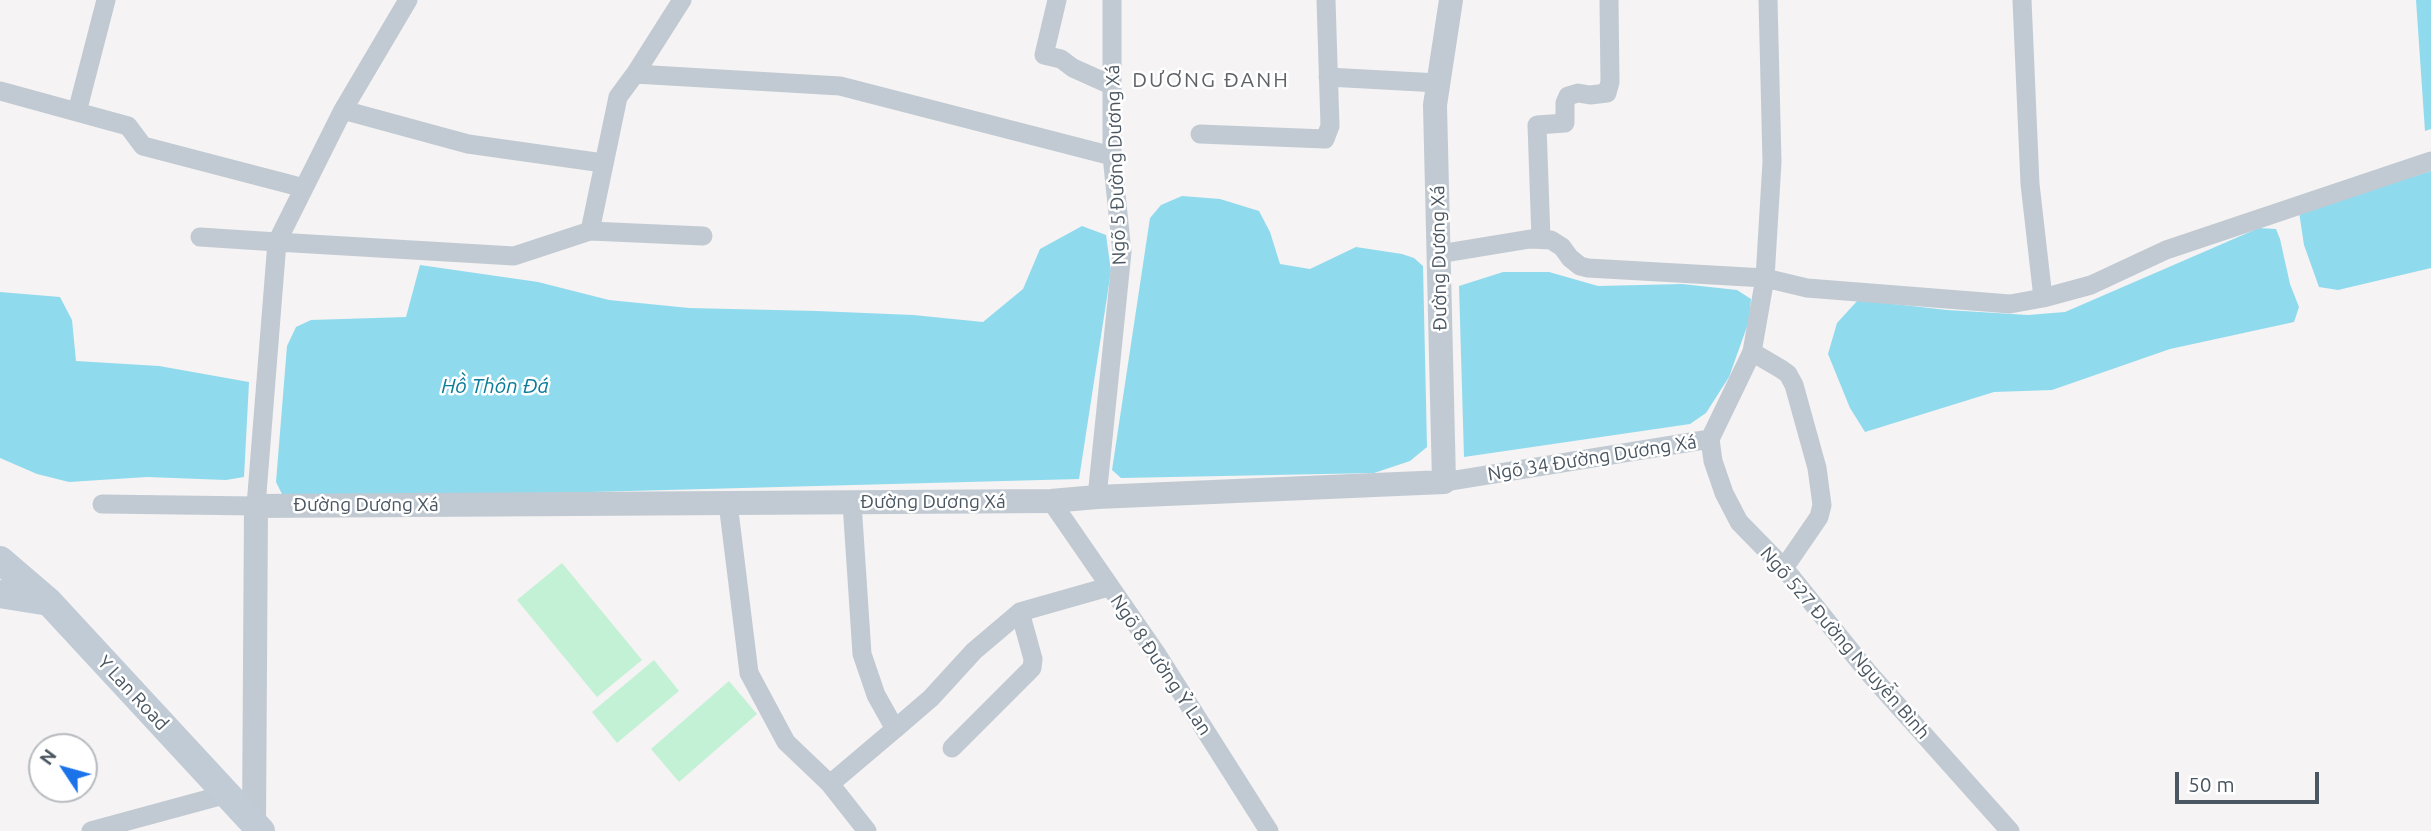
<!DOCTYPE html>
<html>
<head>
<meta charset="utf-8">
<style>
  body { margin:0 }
  #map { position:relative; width:2431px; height:831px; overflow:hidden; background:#f5f3f3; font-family:Ubuntu,sans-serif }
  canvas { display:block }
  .north { position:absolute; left:28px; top:733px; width:70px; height:70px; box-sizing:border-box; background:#fff; border:2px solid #b7bbc0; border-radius:50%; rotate:306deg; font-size:19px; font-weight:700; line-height:28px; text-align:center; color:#4a5661 }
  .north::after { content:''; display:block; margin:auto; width:24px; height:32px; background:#1a73e8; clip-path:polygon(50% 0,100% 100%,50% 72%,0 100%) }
  .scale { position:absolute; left:2175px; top:772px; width:144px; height:32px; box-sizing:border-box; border:4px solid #4a5661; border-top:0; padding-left:9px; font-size:21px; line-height:24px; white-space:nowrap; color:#4a5661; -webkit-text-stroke:5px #fff; paint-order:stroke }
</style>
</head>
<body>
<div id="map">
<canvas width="2431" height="831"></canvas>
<div class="north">N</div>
<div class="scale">50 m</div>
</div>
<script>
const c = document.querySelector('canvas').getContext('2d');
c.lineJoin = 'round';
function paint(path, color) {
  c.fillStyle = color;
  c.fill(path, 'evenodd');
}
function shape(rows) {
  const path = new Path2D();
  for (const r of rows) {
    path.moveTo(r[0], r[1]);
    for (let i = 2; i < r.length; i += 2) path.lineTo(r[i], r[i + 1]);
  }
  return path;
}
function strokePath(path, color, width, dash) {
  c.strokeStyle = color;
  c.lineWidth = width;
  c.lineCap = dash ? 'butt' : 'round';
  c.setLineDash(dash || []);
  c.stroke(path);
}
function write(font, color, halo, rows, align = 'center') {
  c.font = font + ' Ubuntu,sans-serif';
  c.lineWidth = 5;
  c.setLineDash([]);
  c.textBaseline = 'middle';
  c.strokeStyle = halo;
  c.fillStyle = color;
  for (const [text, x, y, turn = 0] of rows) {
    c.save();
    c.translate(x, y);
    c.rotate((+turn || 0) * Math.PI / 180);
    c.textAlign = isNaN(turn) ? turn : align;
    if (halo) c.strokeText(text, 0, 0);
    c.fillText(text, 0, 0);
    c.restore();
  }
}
paint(shape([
  [562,563,642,660,597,697,517,600],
  [654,660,679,691,617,743,592,712],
  [729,681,757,714,679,782,651,749]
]), '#c3f1d5');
paint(shape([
  [2416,0,2431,0,2431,129,2425,131],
  [2431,171,2431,268,2338,290,2319,287,2304,245,2299,212],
  [1182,196,1220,199,1259,211,1270,232,1280,264,1310,269,1356,247,1402,254,1414,258,1423,266,1427,447,1410,461,1374,473,1121,478,1112,470,1150,218,1161,205],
  [1082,226,1106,235,1111,271,1079,479,292,500,282,494,276,482,287,346,296,327,311,320,406,317,420,265,538,282,609,300,689,308,817,311,913,315,983,322,1023,289,1040,249],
  [2259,228,2276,229,2280,239,2290,284,2299,307,2294,322,2170,349,2052,390,1994,392,1865,432,1850,408,1828,354,1837,323,1858,300,1947,310,2028,315,2065,312],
  [1503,272,1549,272,1598,286,1682,284,1737,290,1751,299,1749,321,1729,377,1706,413,1690,424,1464,457,1459,286],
  [0,292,60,297,72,320,76,361,159,366,249,382,244,477,226,480,147,477,69,482,37,474,0,458]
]), '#90daee');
strokePath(shape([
  [1057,0,1044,55,1061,59,1073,68,1111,85],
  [2022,0,2030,184,2043,298],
  [635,74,682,0],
  [1328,77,1438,83],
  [0,91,128,126,143,146,304,188],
  [343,110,468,144,603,163],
  [77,112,106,0],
  [1200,134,1325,139,1330,126,1326,0],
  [590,231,618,97,635,74,840,86,1112,156],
  [200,237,277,242,343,110,408,0],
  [1541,239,1537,125,1565,123,1565,103,1568,96,1578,93,1590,95,1607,93,1610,82,1609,1],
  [1439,254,1530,239,1551,240,1562,247,1570,258,1580,266,1588,268,1765,278,1807,288,2010,304,2043,298,2091,285,2166,250,2431,161],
  [1752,352,1781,369,1788,374,1794,385,1817,468,1822,505,1819,517,1784,568],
  [1710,439,1713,461,1724,493,1739,522,1784,568,1867,671,2010,831],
  [1444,482,1710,439,1752,352,1765,278,1772,162,1768,0],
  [1097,497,1122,252,1112,156,1112,0],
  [1051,501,1158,656,1269,831],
  [728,503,749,673,786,742,830,784,895,729],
  [852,503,862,654,876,695,895,729,931,698,974,651,1020,612,1108,587],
  [102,504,256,506,277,242,514,256,590,231,703,236],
  [952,748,1032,668,1033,659,1020,612],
  [830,784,867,831],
  [91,831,227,794]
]), '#c1cad2', 19);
strokePath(shape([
  [254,823,256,506,1051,501,1097,497,1444,482,1435,105,1451,0]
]), '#c1cad2', 24);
strokePath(shape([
  [0,560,49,602,261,831],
  [0,594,49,602]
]), '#c1cbd6', 28);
write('19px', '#4a5661', '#fff', [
  ["Ngõ 5 Đường Dương Xá",1116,165,-92],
  ["Đường Dương Xá",1439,258,-91],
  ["Ngõ 34 Đường Dương Xá",1592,458,-9],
  ["Đường Dương Xá",933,502],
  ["Đường Dương Xá",366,505],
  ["Ngõ 527 Đường Nguyễn Bình",1845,643,49],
  ["Ngõ 8 Đường Ỷ Lan",1161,665,56],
  ["Y Lan Road",133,693,47]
]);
c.letterSpacing = '2px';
write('21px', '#5f6368', '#fff', [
  ["DƯƠNG ĐANH",1211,80]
]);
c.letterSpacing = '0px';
write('italic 21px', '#0c7c9b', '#fff', [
  ["Hồ Thôn Đá",495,386]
]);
</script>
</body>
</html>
